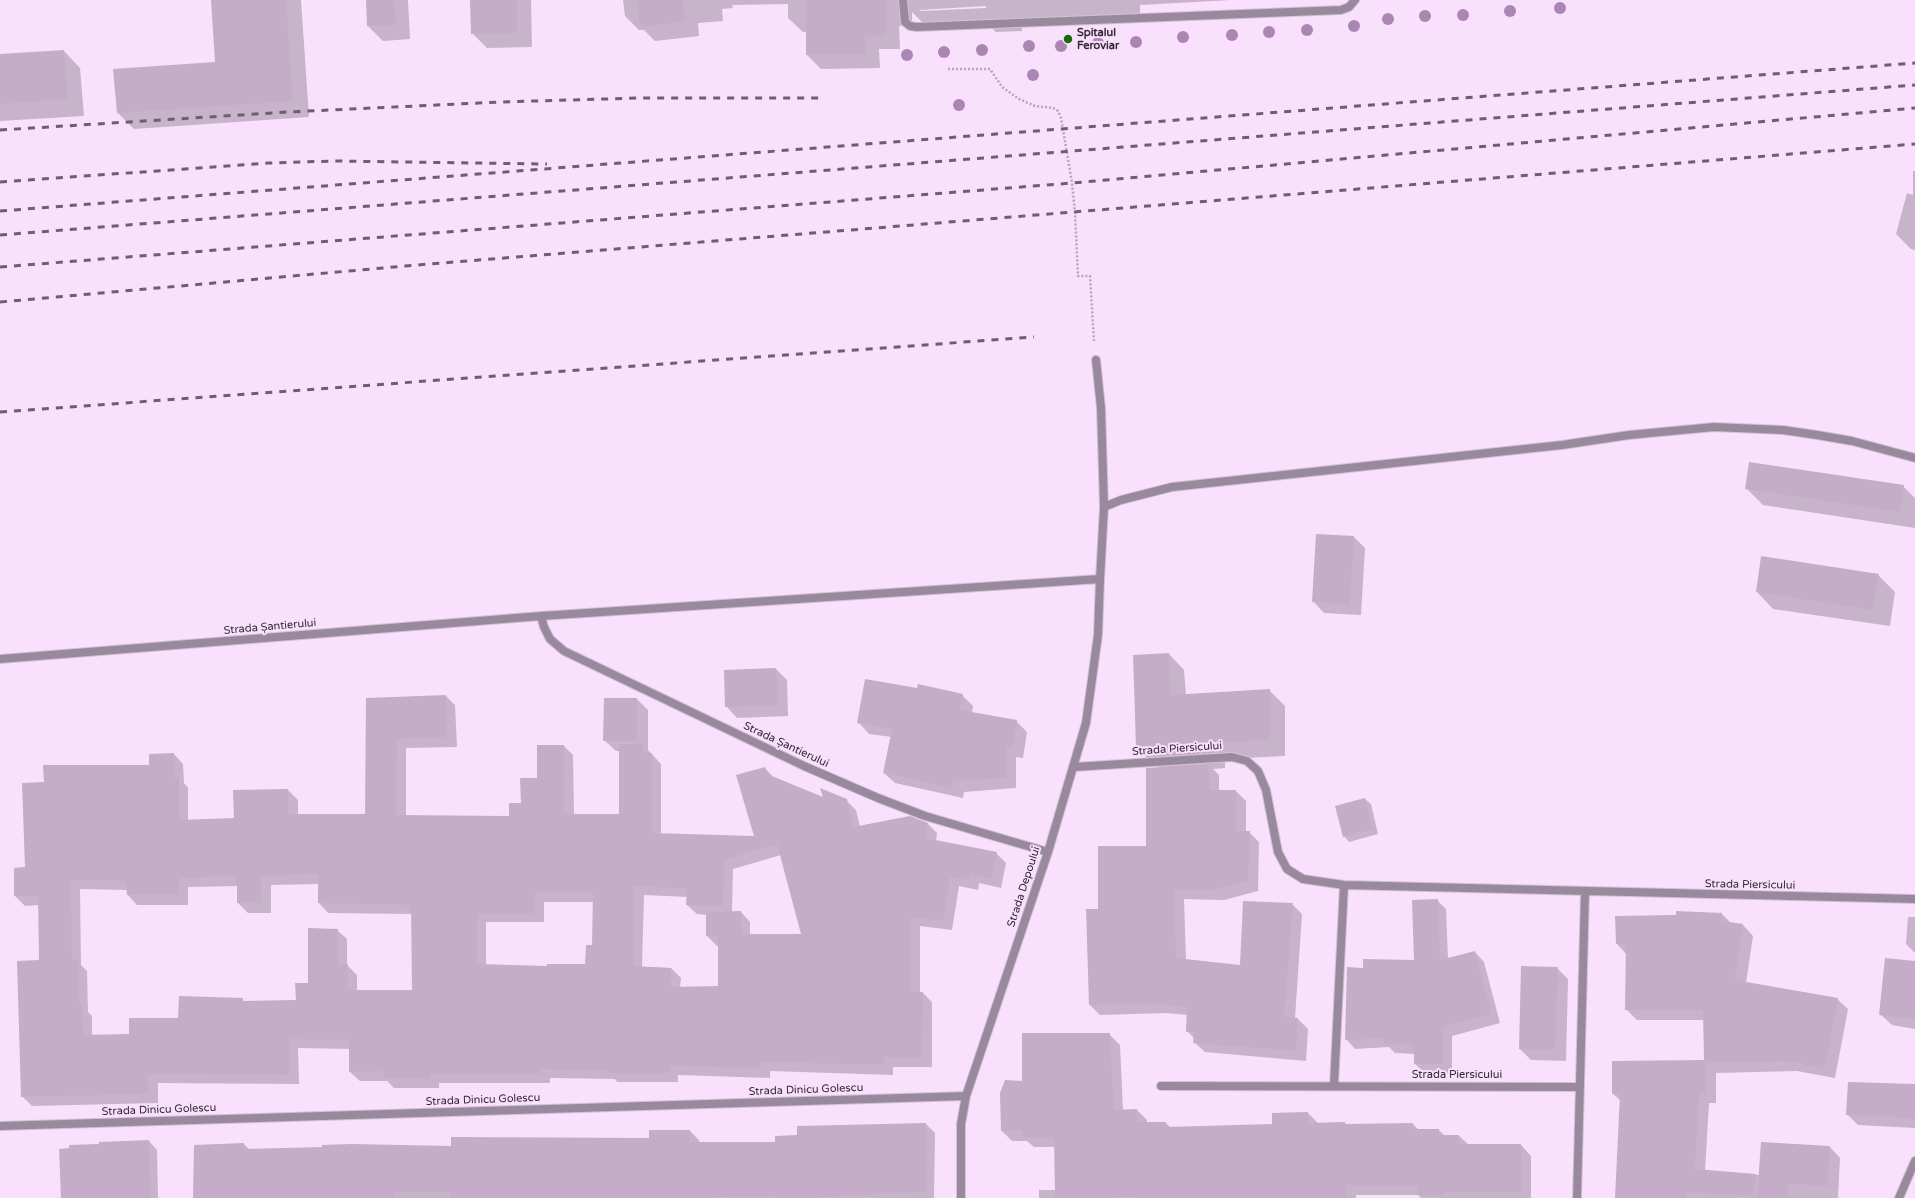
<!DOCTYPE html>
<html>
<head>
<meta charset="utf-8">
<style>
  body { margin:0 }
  canvas { display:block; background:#f9e0fd }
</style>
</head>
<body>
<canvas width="1915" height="1198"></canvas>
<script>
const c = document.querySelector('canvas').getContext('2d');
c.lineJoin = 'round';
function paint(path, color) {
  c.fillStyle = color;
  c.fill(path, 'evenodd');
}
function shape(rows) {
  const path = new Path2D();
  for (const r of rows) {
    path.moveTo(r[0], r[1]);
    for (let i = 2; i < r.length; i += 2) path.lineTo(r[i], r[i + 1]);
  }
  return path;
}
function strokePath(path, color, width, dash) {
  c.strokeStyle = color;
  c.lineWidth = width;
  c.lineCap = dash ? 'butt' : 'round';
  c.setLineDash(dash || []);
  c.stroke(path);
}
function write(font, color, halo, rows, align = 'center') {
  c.font = font + ' "Varela Round",sans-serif';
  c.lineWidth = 4;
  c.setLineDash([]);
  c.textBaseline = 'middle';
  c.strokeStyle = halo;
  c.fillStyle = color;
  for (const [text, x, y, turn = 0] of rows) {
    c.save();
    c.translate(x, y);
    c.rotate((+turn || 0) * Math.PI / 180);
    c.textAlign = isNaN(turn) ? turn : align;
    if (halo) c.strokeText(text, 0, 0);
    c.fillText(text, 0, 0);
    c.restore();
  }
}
paint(shape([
  [212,0,301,0,309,117,134,129,118,113,216,63],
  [367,0,408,0,410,39,383,41,368,26],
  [471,0,531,0,532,47,487,48,472,33],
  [623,0,1231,0,1140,5,1140,15,1022,21,1022,31,996,32,985,22,925,25,912,12,912,25,899,26,900,49,879,49,880,68,821,69,807,55,807,32,803,32,788,18,788,4,732,5,733,8,722,9,723,21,698,23,699,36,655,41,644,30,639,30,625,16],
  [986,6,986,8,921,11,919,10],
  [64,51,80,68,84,116,0,121,0,55],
  [1913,171,1915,171,1915,250,1911,249,1896,234,1907,193,1913,195],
  [1903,486,1915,498,1915,528,1763,505,1746,488],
  [1354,537,1365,548,1361,615,1324,613,1313,601],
  [1762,557,1878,575,1895,592,1890,626,1773,609,1757,592],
  [1169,654,1184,670,1186,695,1269,690,1285,706,1285,756,1225,759,1225,768,1213,769,1219,775,1219,791,1236,791,1246,801,1246,832,1249,832,1259,842,1258,891,1224,900,1184,899,1186,960,1241,966,1292,904,1302,914,1295,1018,1298,1019,1308,1029,1306,1061,1205,1052,1194,1042,1195,1039,1187,1031,1188,1015,1166,1013,1100,1015,1090,1005,1087,910,1099,910,1147,847,1159,768,1137,747],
  [776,669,787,680,788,716,737,718,726,706],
  [918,689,962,695,973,706,972,713,1016,721,1027,732,1023,758,1016,757,1016,788,964,792,963,798,895,783,884,773,892,737,869,734,859,723],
  [446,696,455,705,457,747,406,748,406,816,510,817,564,746,573,755,574,815,620,815,620,751,616,751,604,740,637,699,648,710,648,750,661,764,661,834,756,837,765,768,774,778,824,799,846,800,856,810,860,827,928,824,937,833,936,841,996,853,1006,863,1001,888,979,883,978,890,959,886,952,930,920,926,920,993,923,993,932,1002,932,1067,893,1067,893,1075,770,1071,770,1078,678,1075,678,1082,617,1082,615,1079,550,1078,550,1083,439,1083,439,1088,394,1088,387,1081,360,1081,350,1072,350,1049,298,1048,299,1084,158,1083,158,1103,32,1106,22,1096,40,961,39,905,25,906,15,896,26,868,45,783,150,766,174,754,183,764,184,783,188,788,188,821,235,819,288,790,298,800,298,815,366,815,367,699],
  [781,855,802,935,750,935,750,922,741,912,732,912,733,869],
  [319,884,319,903,328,913,412,914,413,991,357,991,357,975,347,965,347,939,337,930,309,984,297,1001,245,1002,242,999,130,1035,92,1035,92,1016,88,1012,87,971,81,965,80,889,127,890,128,895,137,905,188,905,188,887,238,886,238,903,248,913,271,913,271,885],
  [644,895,688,897,687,905,697,914,707,915,707,936,717,946,719,946,719,987,680,988,681,978,671,968,642,967],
  [544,902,594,902,593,946,586,965,548,967,486,965,486,922,544,922],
  [1365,799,1371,804,1378,834,1349,842,1344,836],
  [1437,900,1446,909,1448,959,1475,952,1484,962,1500,1023,1452,1036,1452,1073,1425,1073,1415,1064,1415,1054,1395,1053,1389,1047,1355,1049,1346,1039,1364,969,1415,961],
  [1722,914,1732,924,1743,925,1753,936,1746,983,1837,999,1848,1009,1835,1078,1797,1071,1716,1073,1716,1103,1709,1103,1705,1171,1760,1175,1830,1147,1840,1158,1838,1198,1616,1198,1621,1101,1613,1094,1705,1061,1704,1020,1637,1020,1626,1009,1627,955,1617,944,1616,917],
  [1908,917,1915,917,1915,953,1906,944],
  [1915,964,1915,1029,1892,1025,1880,1014],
  [1557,968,1568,979,1566,1061,1531,1060,1520,1049],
  [1109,1034,1120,1045,1123,1110,1137,1110,1147,1120,1147,1123,1166,1123,1171,1128,1273,1125,1308,1113,1318,1123,1345,1123,1347,1125,1413,1124,1419,1130,1439,1130,1445,1136,1459,1136,1469,1145,1521,1145,1531,1156,1531,1198,1421,1198,1418,1195,1356,1195,1356,1198,1039,1198,1039,1190,1056,1190,1055,1147,1034,1147,1027,1141,1012,1141,1002,1131,1023,1082],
  [1915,1085,1915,1128,1858,1125,1847,1114],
  [926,1124,935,1133,934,1198,194,1198,244,1144,250,1150,452,1147,650,1139,690,1131,699,1140,699,1143,776,1143,798,1136],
  [149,1141,157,1150,158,1198,62,1198]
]), '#0003');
paint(shape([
  [211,0,286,0,293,101,117,113,113,69,215,62],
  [366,0,394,0,396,25,367,26],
  [470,0,517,0,517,33,471,34],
  [637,0,683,0,685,22,640,27],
  [806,0,886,0,886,35,865,36,866,55,806,55],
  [64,50,68,99,0,104,0,54],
  [1749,462,1904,485,1900,512,1745,489],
  [1316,534,1354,536,1350,604,1312,602],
  [1761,556,1879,574,1873,610,1756,592],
  [1169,653,1171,695,1270,689,1270,740,1210,743,1210,753,1146,757,1146,747,1136,747,1133,655],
  [776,668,778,705,725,707,724,670],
  [865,679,917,688,918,684,963,694,960,710,1017,720,1013,748,1006,747,1006,778,953,781,952,788,883,773,892,729,857,723],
  [446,695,447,737,397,739,396,815,509,816,509,803,521,803,520,778,537,778,537,745,564,745,564,814,619,814,619,744,643,744,643,753,652,753,652,833,754,836,736,775,765,767,767,774,823,797,820,788,847,799,853,827,910,816,928,823,925,838,997,852,991,879,970,874,969,880,950,877,943,921,910,917,911,992,923,992,922,1057,884,1057,884,1065,760,1062,760,1068,669,1066,669,1073,607,1073,607,1070,541,1069,541,1074,430,1074,430,1079,384,1079,384,1071,349,1072,349,1040,289,1039,289,1075,148,1074,149,1094,21,1097,17,961,39,960,38,896,14,896,14,868,25,867,22,783,44,782,43,765,149,765,149,754,174,753,174,777,179,777,179,820,234,818,233,790,288,789,288,814,365,814,366,698],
  [777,844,801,934,741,934,741,911,706,912,706,936,718,936,718,986,671,987,671,968,633,966,634,886,687,889,686,905,723,906,724,860],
  [318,874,318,903,411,905,412,990,347,990,348,964,338,964,338,929,308,928,308,983,295,983,296,1000,243,1001,243,998,179,996,178,1018,129,1018,129,1034,83,1035,82,1005,79,1005,78,960,72,960,71,880,126,881,127,895,179,895,179,878,237,876,237,903,261,903,261,876],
  [535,892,593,892,592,945,586,945,585,964,547,964,547,966,477,964,477,913,535,913],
  [604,698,637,698,637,741,603,741],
  [1209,764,1209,790,1236,790,1236,831,1250,831,1248,881,1214,890,1174,889,1176,958,1240,965,1243,901,1293,903,1284,1017,1298,1018,1296,1051,1193,1043,1194,1032,1186,1032,1187,1007,1155,1003,1089,1005,1086,909,1098,909,1098,846,1146,846,1146,768],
  [1365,798,1373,829,1343,837,1335,806],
  [1438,899,1440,960,1475,951,1491,1014,1443,1027,1443,1064,1414,1064,1414,1045,1384,1044,1384,1038,1345,1040,1347,967,1363,968,1363,959,1414,960,1412,900],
  [1676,911,1722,913,1722,921,1743,924,1735,980,1838,998,1825,1068,1786,1061,1706,1063,1706,1093,1699,1093,1695,1169,1756,1174,1754,1196,1686,1192,1686,1198,1615,1198,1620,1094,1612,1094,1612,1061,1704,1060,1703,1010,1625,1010,1626,944,1616,944,1615,916,1676,915],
  [1885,958,1915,961,1915,1019,1879,1015],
  [1521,966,1558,967,1555,1050,1519,1049],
  [1022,1033,1110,1033,1114,1110,1137,1109,1138,1122,1166,1122,1166,1127,1272,1124,1272,1113,1308,1112,1308,1123,1345,1122,1345,1124,1413,1123,1413,1129,1439,1129,1439,1135,1459,1135,1459,1144,1521,1144,1521,1192,1444,1192,1444,1195,1417,1195,1417,1185,1346,1185,1346,1198,1138,1198,1138,1197,1055,1198,1054,1137,1022,1137,1022,1130,1001,1131,1000,1093,1005,1080,1022,1081],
  [1848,1082,1915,1084,1915,1118,1846,1115],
  [926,1123,926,1192,874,1193,874,1195,836,1196,836,1197,776,1198,776,1196,673,1198,451,1198,451,1192,395,1192,395,1198,193,1198,194,1145,244,1143,245,1149,322,1147,322,1145,351,1144,451,1146,451,1137,649,1138,649,1130,690,1130,690,1142,775,1142,775,1136,797,1135,797,1126],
  [149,1140,150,1198,61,1198,59,1149,69,1148,69,1145,99,1144,99,1142],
  [1761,1142,1830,1146,1828,1186,1789,1184,1788,1198,1757,1198]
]), '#c5adc9');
const service = shape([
  [903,0,905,22,910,26,917,27,1341,10,1349,7,1355,0],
  [1096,360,1101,408,1104,507,1100,579],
  [1104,507,1121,500,1172,487,1562,445,1629,435,1714,427,1783,430,1817,435,1852,441,1915,458]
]);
const minor = shape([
  [541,616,544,627,550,639,564,651,804,766,878,798,925,816,1048,852],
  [0,659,541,616,1100,579,1098,635,1086,723,1048,852,966,1096,961,1124,961,1198],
  [1074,767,1232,757,1247,761,1258,771,1266,790,1278,852,1287,869,1303,879,1344,885,1915,899],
  [1334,1085,1344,885],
  [1161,1086,1580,1087],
  [0,1126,966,1096],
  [1577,1198,1585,892],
  [1899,1198,1915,1161]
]);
strokePath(service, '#d5bfd9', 10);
strokePath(minor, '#d5bfd9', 10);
strokePath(shape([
  [948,69,990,69,1002,87,1019,99,1035,106,1053,108,1058,111,1061,118,1072,183,1075,213,1078,276,1090,276,1094,341]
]), '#b7a4bb', 2.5, [2, 2]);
strokePath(service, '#99899c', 8);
strokePath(minor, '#99899c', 8);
strokePath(shape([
  [0,130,288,112,500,102,639,98,825,98],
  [0,182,269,163,334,161,547,164],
  [0,211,1915,63],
  [0,235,1915,85],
  [0,267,1072,183,1915,108],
  [0,302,405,266,1915,144],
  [0,412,1034,337]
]), '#6d5f6f', 3, [7, 7]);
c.fillStyle = '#ab86b2';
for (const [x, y] of [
  [1560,8],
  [1510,11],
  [1463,15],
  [1425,16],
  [1388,19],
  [1354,26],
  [1307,30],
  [1269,32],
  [1232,35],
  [1183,37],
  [1136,42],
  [1098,43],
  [1029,46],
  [1061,46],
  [982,50],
  [944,52],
  [907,55],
  [1033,75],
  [959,105]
]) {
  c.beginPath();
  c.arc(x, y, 6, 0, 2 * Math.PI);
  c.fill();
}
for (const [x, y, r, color] of [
  [1068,39,5,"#1b6a0b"]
]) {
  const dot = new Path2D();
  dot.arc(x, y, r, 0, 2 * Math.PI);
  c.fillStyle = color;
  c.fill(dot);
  strokePath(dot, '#f9e0fd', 1.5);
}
write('bold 11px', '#332a35', '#f9e0fd', [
  ["Spitalul",1077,33],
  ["Feroviar",1077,46]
], 'left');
write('11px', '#332a35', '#f9e0fd', [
  ["Strada Șantierului",270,627,-5],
  ["Strada Șantierului",786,745,25],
  ["Strada Piersicului",1177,749,-4],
  ["Strada Piersicului",1750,885,1],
  ["Strada Depoului",1024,887,-72],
  ["Strada Piersicului",1457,1075],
  ["Strada Dinicu Golescu",806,1090,-2],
  ["Strada Dinicu Golescu",483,1100,-2],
  ["Strada Dinicu Golescu",159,1110,-2]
]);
</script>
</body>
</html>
